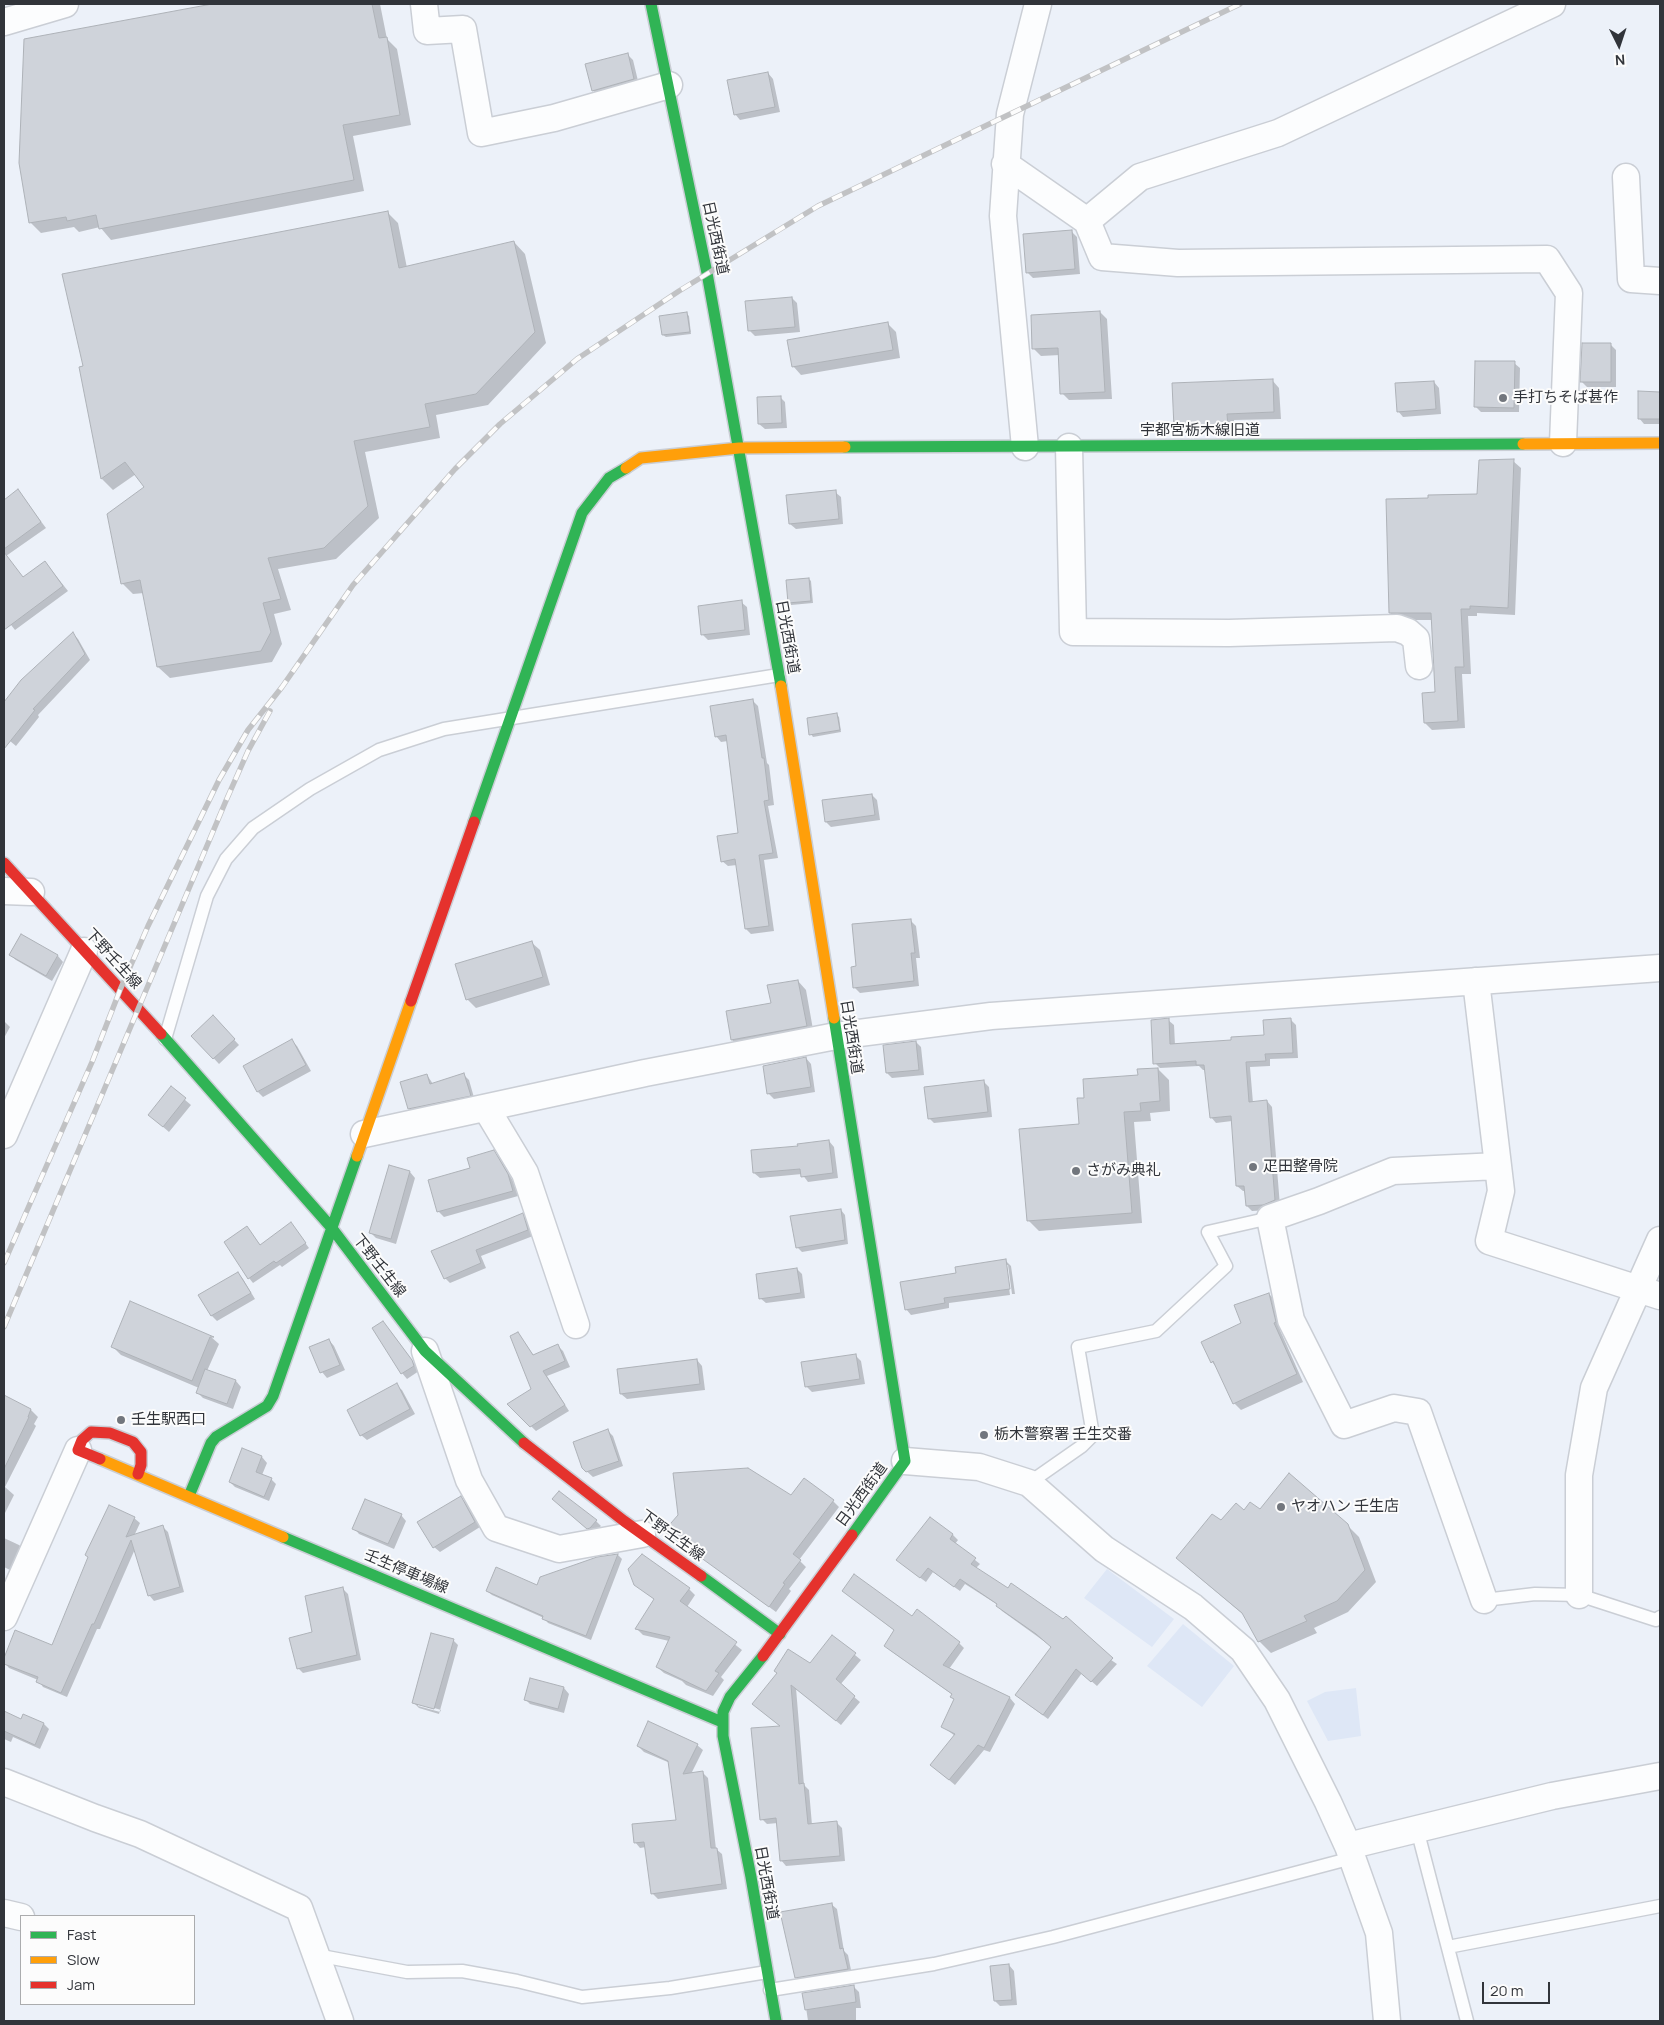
<!DOCTYPE html>
<html>
<head>
<meta charset="utf-8">
<style>
  body { margin:0 }
  #map { position:relative; width:1664px; height:2025px; overflow:hidden; background:#ecf1f9; font-family:Manrope,sans-serif }
  canvas { display:block }
  .frame { position:absolute; inset:0; border:5px solid #31343a; pointer-events:none }
  .legend { position:absolute; left:20px; top:1915px; width:175px; height:90px; box-sizing:border-box; background:#fcfcfc; border:1px solid #abacae; margin:0; padding:6px 9px; list-style:none; font-size:15px; color:#31343a }
  .legend li { display:flex; align-items:center; gap:10px; height:25px }
  .legend b { width:25px; border:1px solid #abacae }
  .north { position:absolute; left:1594px; top:20px; width:50px; height:50px; -webkit-text-stroke:4px #fcfcfc; paint-order:stroke; rotate:176deg; font-size:14px; font-weight:700; line-height:20px; text-align:center; color:#31343a }
  .north::after { content:''; display:block; margin:auto; width:18px; height:22px; background:#31343a; clip-path:polygon(50% 0,100% 100%,50% 72%,0 100%) }
  .scale { position:absolute; left:1482px; top:1982px; width:68px; height:22px; box-sizing:border-box; border:2px solid #31343a; border-top:0; padding-left:6px; font-size:15px; line-height:18px; white-space:nowrap; color:#31343a; -webkit-text-stroke:4px #fcfcfc; paint-order:stroke }
</style>
</head>
<body>
<div id="map">
<canvas width="1664" height="2025"></canvas>
<div class="frame"></div>
<ul class="legend">
<li><b style="height:6px;background:#30b455"></b>Fast</li>
<li><b style="height:6px;background:#ff9f0a"></b>Slow</li>
<li><b style="height:6px;background:#e5322d"></b>Jam</li>
</ul>
<div class="north">N</div>
<div class="scale">20 m</div>
</div>
<script>
const c = document.querySelector('canvas').getContext('2d');
c.lineJoin = 'round';
function paint(path, color) {
  c.fillStyle = color;
  c.fill(path, 'evenodd');
}
function shape(rows) {
  const path = new Path2D();
  for (const r of rows) {
    path.moveTo(r[0], r[1]);
    for (let i = 2; i < r.length; i += 2) path.lineTo(r[i], r[i + 1]);
  }
  return path;
}
function strokePath(path, color, width, dash) {
  c.strokeStyle = color;
  c.lineWidth = width;
  c.lineCap = dash ? 'butt' : 'round';
  c.setLineDash(dash || []);
  c.stroke(path);
}
function write(font, color, halo, rows, align = 'center') {
  c.font = font + ' Manrope,"Noto Sans JP",sans-serif';
  c.lineWidth = 4;
  c.setLineDash([]);
  c.textBaseline = 'middle';
  c.strokeStyle = halo;
  c.fillStyle = color;
  for (const [text, x, y, turn = 0] of rows) {
    c.save();
    c.translate(x, y);
    c.rotate((+turn || 0) * Math.PI / 180);
    c.textAlign = isNaN(turn) ? turn : align;
    if (halo) c.strokeText(text, 0, 0);
    c.fillText(text, 0, 0);
    c.restore();
  }
}
paint(shape([
  [1107,1569,1174,1619,1152,1647,1084,1598],
  [1183,1624,1234,1666,1202,1707,1147,1666],
  [1356,1688,1361,1736,1328,1741,1307,1701,1325,1692]
]), '#dee7f6');
paint(shape([
  [210,4,380,4,387,39,397,49,411,125,353,136,364,191,111,240,100,227,79,232,74,227,41,233,30,222],
  [628,55,633,60,639,85,598,96,593,90],
  [768,73,773,79,780,112,740,120,735,114],
  [387,212,398,223,407,268,514,242,525,254,546,343,488,405,436,415,440,438,365,452,379,518,336,559,278,569,291,610,274,614,282,644,272,662,170,678,158,667,144,593,133,594,122,583,146,488,136,474,113,490,102,479,81,368],
  [1072,232,1077,237,1080,274,1033,278,1027,272],
  [792,298,797,303,800,332,755,336,750,331],
  [1100,312,1107,319,1112,399,1069,400,1062,393,1060,355,1041,356,1034,349],
  [687,314,689,316,691,334,666,337,663,335],
  [888,324,896,332,900,358,801,375,793,366],
  [1610,344,1616,350,1616,387,1587,387,1582,382],
  [1514,363,1520,368,1519,412,1481,412,1476,407],
  [1272,380,1279,388,1281,419,1234,420,1235,433,1183,434,1175,427],
  [1434,382,1439,388,1441,414,1403,417,1398,411],
  [1639,392,1660,393,1660,424,1644,424,1639,418],
  [780,397,785,402,787,428,765,429,759,424],
  [1513,461,1521,468,1515,615,1477,613,1477,616,1468,616,1471,674,1462,674,1465,728,1432,730,1425,723,1437,694,1432,620,1398,620,1390,613,1430,499,1479,496],
  [18,491,46,528,6,556,23,578,45,562,68,591,15,630,4,616,4,501],
  [835,492,841,497,843,524,796,529,790,524],
  [809,579,811,581,813,603,791,605,789,602],
  [741,602,747,607,750,635,708,640,703,635],
  [73,634,78,639,90,660,38,715,39,717,16,746,4,736,4,704,22,681],
  [753,701,758,706,767,763,769,765,774,805,768,806,778,858,764,860,774,931,751,934,746,929,737,865,728,866,722,861,739,834,728,741,721,742,716,736],
  [836,714,839,717,841,732,813,737,811,734],
  [872,795,877,800,880,820,831,827,826,822],
  [910,920,916,926,920,958,916,958,919,986,860,993,855,988,858,968],
  [22,935,58,956,63,962,52,981,16,960,10,955],
  [531,942,540,950,550,985,476,1008,467,999],
  [798,981,806,990,814,1035,741,1048,732,1040,728,1012,772,1004],
  [213,1017,239,1045,219,1064,193,1036],
  [1168,1020,1174,1025,1175,1045,1233,1041,1265,1036,1291,1020,1296,1025,1298,1058,1270,1059,1270,1066,1250,1067,1253,1103,1267,1101,1272,1107,1280,1206,1269,1210,1252,1211,1247,1206,1246,1191,1243,1191,1237,1186,1232,1121,1216,1123,1211,1117,1206,1070,1203,1070,1199,1066,1160,1068,1155,1063],
  [4,1021,10,1027,4,1038],
  [292,1041,297,1046,311,1071,263,1097,258,1092],
  [916,1042,921,1047,924,1075,892,1078,887,1073],
  [806,1058,811,1064,815,1092,774,1099,768,1093],
  [1158,1069,1169,1080,1170,1111,1150,1113,1151,1121,1134,1122,1142,1223,1039,1231,1028,1220,1080,1125,1086,1099],
  [427,1075,433,1084,464,1075,469,1080,475,1101,414,1114,409,1109],
  [984,1082,989,1087,992,1117,934,1123,929,1118],
  [171,1088,191,1105,169,1132,155,1120],
  [829,1141,834,1147,838,1178,808,1182,802,1174,760,1178,754,1173,799,1147],
  [494,1152,499,1157,513,1181,518,1196,444,1217,439,1212,472,1169],
  [389,1166,410,1172,415,1178,396,1244,376,1238,370,1232],
  [841,1210,845,1215,848,1244,802,1252,798,1248],
  [522,1214,528,1220,533,1236,481,1256,486,1268,450,1283,445,1278,433,1252],
  [247,1228,261,1246,295,1229,309,1248,282,1267,280,1265,253,1283,249,1278],
  [1006,1261,1011,1266,1015,1294,1012,1294,1008,1265,1006,1265,1010,1295,949,1303,949,1308,911,1315,906,1309,957,1274],
  [797,1269,802,1274,805,1298,766,1303,760,1298],
  [238,1273,243,1279,255,1299,217,1321,212,1316,200,1295],
  [1269,1294,1276,1301,1283,1329,1280,1330,1303,1382,1241,1410,1234,1403,1217,1368,1212,1362,1242,1323],
  [388,1328,417,1367,419,1371,407,1379,402,1373],
  [518,1333,534,1356,558,1346,563,1351,570,1367,547,1376,569,1411,536,1431,509,1405,533,1390],
  [210,1336,219,1344,207,1371,236,1381,241,1387,233,1409,203,1398,197,1392,199,1388,121,1355,112,1346],
  [329,1340,334,1346,345,1370,327,1378,322,1372],
  [856,1356,861,1361,865,1384,812,1392,806,1386],
  [697,1360,702,1366,705,1390,627,1399,621,1394],
  [396,1385,402,1390,415,1414,367,1440,361,1435],
  [4,1397,31,1410,38,1417,34,1424,36,1426,5,1487,14,1495,4,1515],
  [608,1431,613,1436,623,1466,593,1477,583,1468],
  [243,1450,262,1457,267,1463,262,1475,271,1479,276,1484,269,1501,235,1487,230,1482],
  [460,1497,466,1502,480,1527,440,1552,434,1547],
  [792,1497,833,1501,839,1507,799,1560,806,1567,789,1589,791,1591,776,1612,666,1531],
  [559,1504,596,1521,601,1526,593,1534],
  [1244,1511,1260,1511,1347,1525,1359,1537,1376,1582,1348,1612,1314,1628,1317,1633,1271,1653,1259,1641,1245,1616,1189,1569,1221,1522],
  [401,1515,406,1521,394,1549,359,1534,354,1528],
  [134,1518,140,1523,134,1536,163,1527,168,1532,184,1592,154,1601,149,1595,135,1549,100,1629,97,1629,67,1697,43,1687,38,1680,9,1668,4,1662,16,1632,52,1646],
  [930,1518,953,1535,958,1540,955,1544,980,1564,976,1568,1117,1664,1097,1686,1082,1673,1048,1719,1022,1700,1052,1647,1002,1611,998,1605,965,1584,960,1591,933,1572,926,1582,903,1565],
  [4,1538,19,1545,25,1550,14,1572,4,1567],
  [618,1555,622,1559,591,1640,548,1623,544,1618,492,1595,487,1591,538,1587],
  [635,1584,689,1589,695,1595,687,1607,742,1650,721,1677,724,1680,713,1696,686,1685,682,1681,664,1673,657,1667,669,1641,643,1635,636,1628,655,1600],
  [343,1589,348,1594,361,1660,303,1673,298,1668,314,1633],
  [843,1591,912,1618,959,1643,964,1648,949,1669,1010,1698,1015,1704,990,1752,984,1750,955,1785,937,1770,955,1736,942,1726,955,1700,952,1697,953,1695,891,1651,885,1645,895,1631],
  [832,1636,861,1660,840,1685,860,1702,841,1725,796,1688,804,1785,809,1790,812,1825,837,1823,842,1828,845,1861,786,1866,781,1860,778,1823,767,1824,762,1819,781,1727,759,1709,810,1665],
  [453,1640,458,1645,439,1714,419,1708,413,1702],
  [418,1703,441,1710,440,1712,418,1706],
  [564,1688,569,1694,564,1713,530,1704,525,1699],
  [4,1713,22,1720,44,1724,49,1729,40,1749,13,1737,11,1742,4,1739],
  [697,1745,703,1750,691,1774,703,1773,708,1778,716,1849,722,1854,727,1889,658,1899,652,1893,646,1847,640,1848,635,1842,677,1821,670,1763,644,1752,638,1746],
  [831,1904,837,1909,844,1951,848,1955,852,1975,802,1983,796,1977],
  [1009,1965,1014,1971,1017,2005,1000,2006,995,2001],
  [853,1986,859,1992,861,2008,856,2008,856,2021,808,2021,804,1994]
]), '#0003');
const building = shape([
  [212,4,372,4,379,38,387,37,400,115,343,125,354,180,99,229,96,215,67,221,66,217,29,223,19,163,24,39,212,4],
  [628,53,634,79,592,91,585,64,628,53],
  [768,72,775,107,734,115,727,80,768,72],
  [388,211,399,268,514,241,535,332,476,394,425,404,430,427,354,441,368,506,324,548,268,558,281,599,263,603,271,632,261,651,157,667,140,580,121,584,107,514,144,487,125,462,101,479,79,367,83,366,62,274,388,211],
  [1072,230,1075,269,1026,273,1023,234,1072,230],
  [792,297,795,327,748,331,745,301,792,297],
  [1100,311,1105,392,1060,394,1058,348,1032,349,1031,315,1100,311],
  [687,312,690,332,662,335,659,316,687,312],
  [888,322,893,350,792,367,787,340,888,322],
  [1582,343,1611,343,1611,382,1580,382,1582,343],
  [1475,361,1515,361,1514,408,1474,407,1475,361],
  [1273,379,1274,412,1227,414,1228,426,1174,428,1172,383,1273,379],
  [1434,381,1436,409,1397,412,1395,383,1434,381],
  [1638,391,1660,392,1660,419,1638,419,1638,391],
  [781,396,782,423,758,424,757,397,781,396],
  [1514,459,1508,608,1470,606,1470,609,1461,609,1464,667,1455,667,1458,721,1424,723,1422,693,1435,692,1431,613,1389,613,1386,499,1428,498,1428,495,1477,494,1479,460,1514,459],
  [18,489,41,522,4,549,4,500,18,489],
  [836,490,839,519,789,524,786,495,836,490],
  [4,552,23,577,45,561,63,586,4,630,4,552],
  [809,578,811,601,788,603,786,580,809,578],
  [742,600,745,630,701,635,698,606,742,600],
  [73,632,85,654,33,709,35,710,4,749,4,702,21,680,73,632],
  [753,699,762,758,764,758,769,800,764,801,773,853,759,855,769,926,745,929,735,859,721,862,717,836,738,833,726,735,715,737,710,706,753,699],
  [837,713,840,730,809,735,807,718,837,713],
  [872,794,875,815,825,822,822,800,872,794],
  [911,919,915,953,911,953,914,981,853,988,851,967,856,966,852,924,911,919],
  [21,934,58,955,46,976,9,955,21,934],
  [532,941,543,977,466,1000,455,964,532,941],
  [798,980,807,1026,731,1040,726,1011,771,1003,767,985,798,980],
  [213,1015,235,1039,213,1059,191,1036,213,1015],
  [1169,1018,1170,1044,1231,1040,1231,1037,1264,1035,1263,1020,1291,1018,1293,1053,1265,1054,1266,1061,1246,1062,1249,1102,1267,1100,1275,1200,1263,1205,1246,1206,1244,1186,1236,1186,1231,1116,1210,1118,1204,1065,1196,1065,1196,1061,1153,1064,1151,1020,1169,1018],
  [292,1039,306,1065,257,1092,243,1066,292,1039],
  [916,1041,919,1070,886,1073,883,1045,916,1041],
  [806,1057,811,1087,767,1094,763,1066,806,1057],
  [1158,1068,1160,1101,1140,1103,1141,1111,1124,1112,1132,1213,1027,1221,1019,1129,1079,1124,1077,1098,1084,1098,1083,1079,1138,1075,1137,1069,1158,1068],
  [464,1073,471,1096,408,1109,400,1082,427,1074,430,1084,464,1073],
  [984,1080,988,1112,928,1119,924,1087,984,1080],
  [171,1086,186,1098,163,1127,148,1115,171,1086],
  [829,1140,833,1173,801,1177,800,1169,753,1173,751,1150,798,1146,797,1144,829,1140],
  [494,1150,508,1174,513,1191,437,1212,428,1180,470,1168,467,1158,494,1150],
  [389,1165,410,1171,391,1239,369,1233,389,1165],
  [841,1209,845,1240,796,1248,790,1216,841,1209],
  [523,1213,528,1230,476,1250,481,1263,444,1279,431,1251,523,1213],
  [291,1222,306,1243,276,1263,274,1261,248,1279,224,1242,247,1226,260,1245,291,1222],
  [1006,1259,1010,1289,944,1298,945,1303,905,1310,900,1282,956,1273,955,1267,1006,1259],
  [797,1268,801,1293,759,1299,756,1274,797,1268],
  [238,1272,251,1293,211,1316,198,1295,238,1272],
  [1269,1293,1276,1322,1274,1323,1297,1374,1233,1404,1213,1361,1211,1363,1201,1342,1241,1323,1234,1305,1269,1293],
  [130,1301,214,1337,210,1337,192,1381,111,1347,130,1301],
  [383,1321,412,1360,414,1366,401,1374,372,1328,383,1321],
  [518,1332,533,1355,558,1344,565,1361,543,1371,565,1405,530,1427,507,1404,531,1389,510,1336,518,1332],
  [329,1339,340,1365,320,1373,309,1347,329,1339],
  [856,1354,860,1379,805,1387,801,1362,856,1354],
  [697,1359,700,1384,620,1394,617,1369,697,1359],
  [205,1369,236,1380,227,1404,196,1393,205,1369],
  [397,1383,410,1409,360,1436,347,1410,397,1383],
  [4,1395,31,1409,28,1417,29,1417,4,1469,4,1395],
  [608,1429,619,1461,586,1472,582,1468,573,1442,608,1429],
  [242,1448,262,1456,256,1472,272,1478,264,1497,229,1482,242,1448],
  [748,1468,791,1495,804,1478,834,1500,793,1554,801,1560,783,1583,785,1584,769,1607,664,1531,678,1515,673,1473,748,1468],
  [1289,1473,1348,1524,1365,1570,1337,1601,1304,1616,1307,1621,1258,1642,1242,1613,1176,1558,1212,1514,1221,1520,1236,1503,1244,1510,1250,1502,1260,1509,1289,1473],
  [559,1491,597,1520,590,1528,587,1529,552,1499,559,1491],
  [461,1496,475,1522,433,1548,417,1522,461,1496],
  [365,1499,402,1514,388,1544,352,1529,365,1499],
  [109,1505,135,1517,126,1537,163,1525,180,1587,148,1596,131,1540,94,1624,92,1624,61,1693,36,1682,38,1677,4,1664,4,1658,15,1630,52,1645,88,1557,85,1555,109,1505],
  [930,1517,953,1534,950,1539,976,1558,971,1564,1008,1588,1011,1583,1063,1619,1066,1616,1113,1658,1091,1682,1076,1669,1043,1715,1015,1695,1051,1647,1036,1634,996,1606,997,1604,960,1579,954,1587,928,1568,920,1578,896,1560,930,1517],
  [618,1554,586,1636,542,1619,543,1616,486,1591,496,1567,537,1585,540,1577,597,1557,618,1554],
  [642,1554,690,1588,680,1601,737,1642,715,1671,719,1673,706,1691,656,1667,670,1637,635,1629,654,1599,634,1585,628,1569,642,1554],
  [854,1574,912,1616,917,1609,960,1642,943,1665,1010,1697,984,1748,978,1745,949,1780,930,1765,955,1734,941,1727,954,1699,950,1697,952,1694,884,1646,894,1630,842,1591,854,1574],
  [343,1587,357,1655,297,1669,289,1638,312,1632,305,1596,343,1587],
  [431,1633,454,1639,434,1709,412,1703,431,1633],
  [832,1635,856,1653,836,1679,855,1696,836,1721,791,1685,799,1784,804,1783,808,1824,837,1821,840,1856,780,1861,776,1818,760,1820,751,1728,780,1726,752,1704,777,1673,774,1671,788,1649,810,1663,832,1635],
  [530,1678,564,1687,558,1709,524,1700,530,1678],
  [4,1711,21,1719,23,1714,44,1723,35,1745,4,1731,4,1711],
  [648,1721,698,1744,683,1774,703,1771,711,1848,717,1848,722,1884,651,1894,644,1842,634,1843,632,1824,676,1820,668,1761,637,1746,648,1721],
  [832,1903,840,1949,843,1948,848,1969,795,1978,780,1912,832,1903],
  [1009,1964,1012,2000,994,2001,990,1966,1009,1964],
  [854,1985,856,2002,805,2010,802,1993,854,1985]
]);
paint(building, '#cfd3da');
strokePath(building, '#aeb2b8', 1);
const lane = shape([
  [165,1039,207,896,226,859,253,828,310,789,379,750,444,729,779,675],
  [1029,1483,1082,1446,1093,1435,1078,1347,1156,1331,1226,1266,1208,1232,1270,1218],
  [1484,1600,1535,1594,1579,1595,1656,1620,1660,1617],
  [1417,1829,1467,2021],
  [1448,1947,1660,1906],
  [316,1955,407,1972,462,1971,517,1981,582,1997,670,1988,767,1972],
  [770,1990,934,1964,1053,1937,1352,1858]
]);
const street = shape([
  [424,4,427,31,463,29,481,133,554,118,669,85],
  [4,22,65,4],
  [1005,164,1087,221,1102,257,1178,263,1547,259,1569,293,1563,443],
  [1626,177,1631,279,1660,281],
  [1087,221,1140,177,1278,133,1552,4],
  [1025,447,1003,216,1010,114,1038,4],
  [1069,447,1073,632,1229,633,1397,628,1408,632,1416,639,1419,666],
  [4,891,31,892],
  [1476,981,1501,1191,1489,1241,1660,1296],
  [486,1108,525,1173,576,1325],
  [364,1134,645,1073,836,1036,991,1016,1660,968],
  [4,1135,84,951],
  [425,1351,469,1480,496,1528,559,1549,642,1534],
  [905,1461,979,1467,1029,1483,1104,1549,1193,1607,1243,1650,1277,1700,1328,1802,1348,1846,1379,1933,1387,2021],
  [1579,1595,1579,1475,1594,1388,1660,1240],
  [1484,1600,1418,1412,1394,1408,1344,1425,1291,1320,1270,1218,1319,1201,1393,1171,1498,1166],
  [4,1617,78,1450],
  [4,1782,95,1818,140,1834,299,1908,340,2021],
  [1348,1846,1552,1796,1660,1776],
  [4,1913,21,1917]
]);
const fast = shape([
  [651,4,707,273,781,686],
  [845,447,1523,444],
  [474,822,582,513,609,478,626,468],
  [834,1018,905,1461,852,1535],
  [161,1034,331,1227,425,1351,524,1443],
  [189,1496,211,1443,216,1437,267,1406,273,1396,357,1156],
  [283,1537,722,1722],
  [701,1576,780,1634],
  [763,1656,730,1697,723,1712,723,1736,751,1877,776,2021]
]);
const slow = shape([
  [1523,444,1660,443],
  [626,468,641,458,739,448,845,447],
  [781,686,834,1018],
  [357,1156,411,1001],
  [100,1459,283,1537]
]);
const jam = shape([
  [4,863,161,1034],
  [411,1001,474,822],
  [524,1443,624,1521,701,1576],
  [100,1459,78,1450,82,1440,91,1432,110,1433,133,1442,141,1452,141,1465,138,1474],
  [763,1656,852,1535]
]);
strokePath(lane, '#caced5', 15);
strokePath(street, '#caced5', 29);
strokePath(fast, '#caced5', 14);
strokePath(slow, '#caced5', 14);
strokePath(jam, '#caced5', 14);
strokePath(lane, '#fcfdfe', 12);
strokePath(street, '#fcfdfe', 26);
strokePath(fast, '#30b455', 11);
strokePath(slow, '#ff9f0a', 11);
strokePath(jam, '#e5322d', 11);
const rail = shape([
  [4,1263,92,1062,120,990,148,926,219,780,248,730,282,687,353,585,455,469,500,424,577,359,679,291,818,206,1240,4],
  [4,1327,225,803,248,751,270,711]
]);
strokePath(rail, '#c1c2c4', 5.5);
strokePath(rail, '#fcfcfc', 4, [11]);
for (const [x, y, r, color] of [
  [1503,398,5,"#72767d"],
  [1253,1167,5,"#72767d"],
  [1076,1171,5,"#72767d"],
  [121,1420,5,"#72767d"],
  [984,1435,5,"#72767d"],
  [1281,1507,5,"#72767d"]
]) {
  const dot = new Path2D();
  dot.arc(x, y, r, 0, 2 * Math.PI);
  c.fillStyle = color;
  c.fill(dot);
  strokePath(dot, '#fcfcfc', 2);
}
write('15px', '#31343a', '#fcfcfc', [
  ["日光西街道",715,238,78],
  ["宇都宮栃木線旧道",1200,431],
  ["日光西街道",787,637,80],
  ["下野壬生線",113,959,48],
  ["日光西街道",851,1037,81],
  ["下野壬生線",379,1266,52],
  ["日光西街道",862,1495,-54],
  ["下野壬生線",672,1536,36],
  ["壬生停車場線",406,1572,23],
  ["日光西街道",766,1883,80]
]);
write('15px', '#31343a', '#fcfcfc', [
  ["手打ちそば甚作",1513,398],
  ["疋田整骨院",1263,1167],
  ["さがみ典礼",1086,1171],
  ["壬生駅西口",131,1420],
  ["栃木警察署 壬生交番",994,1435],
  ["ヤオハン 壬生店",1291,1507]
], 'left');
</script>
</body>
</html>
